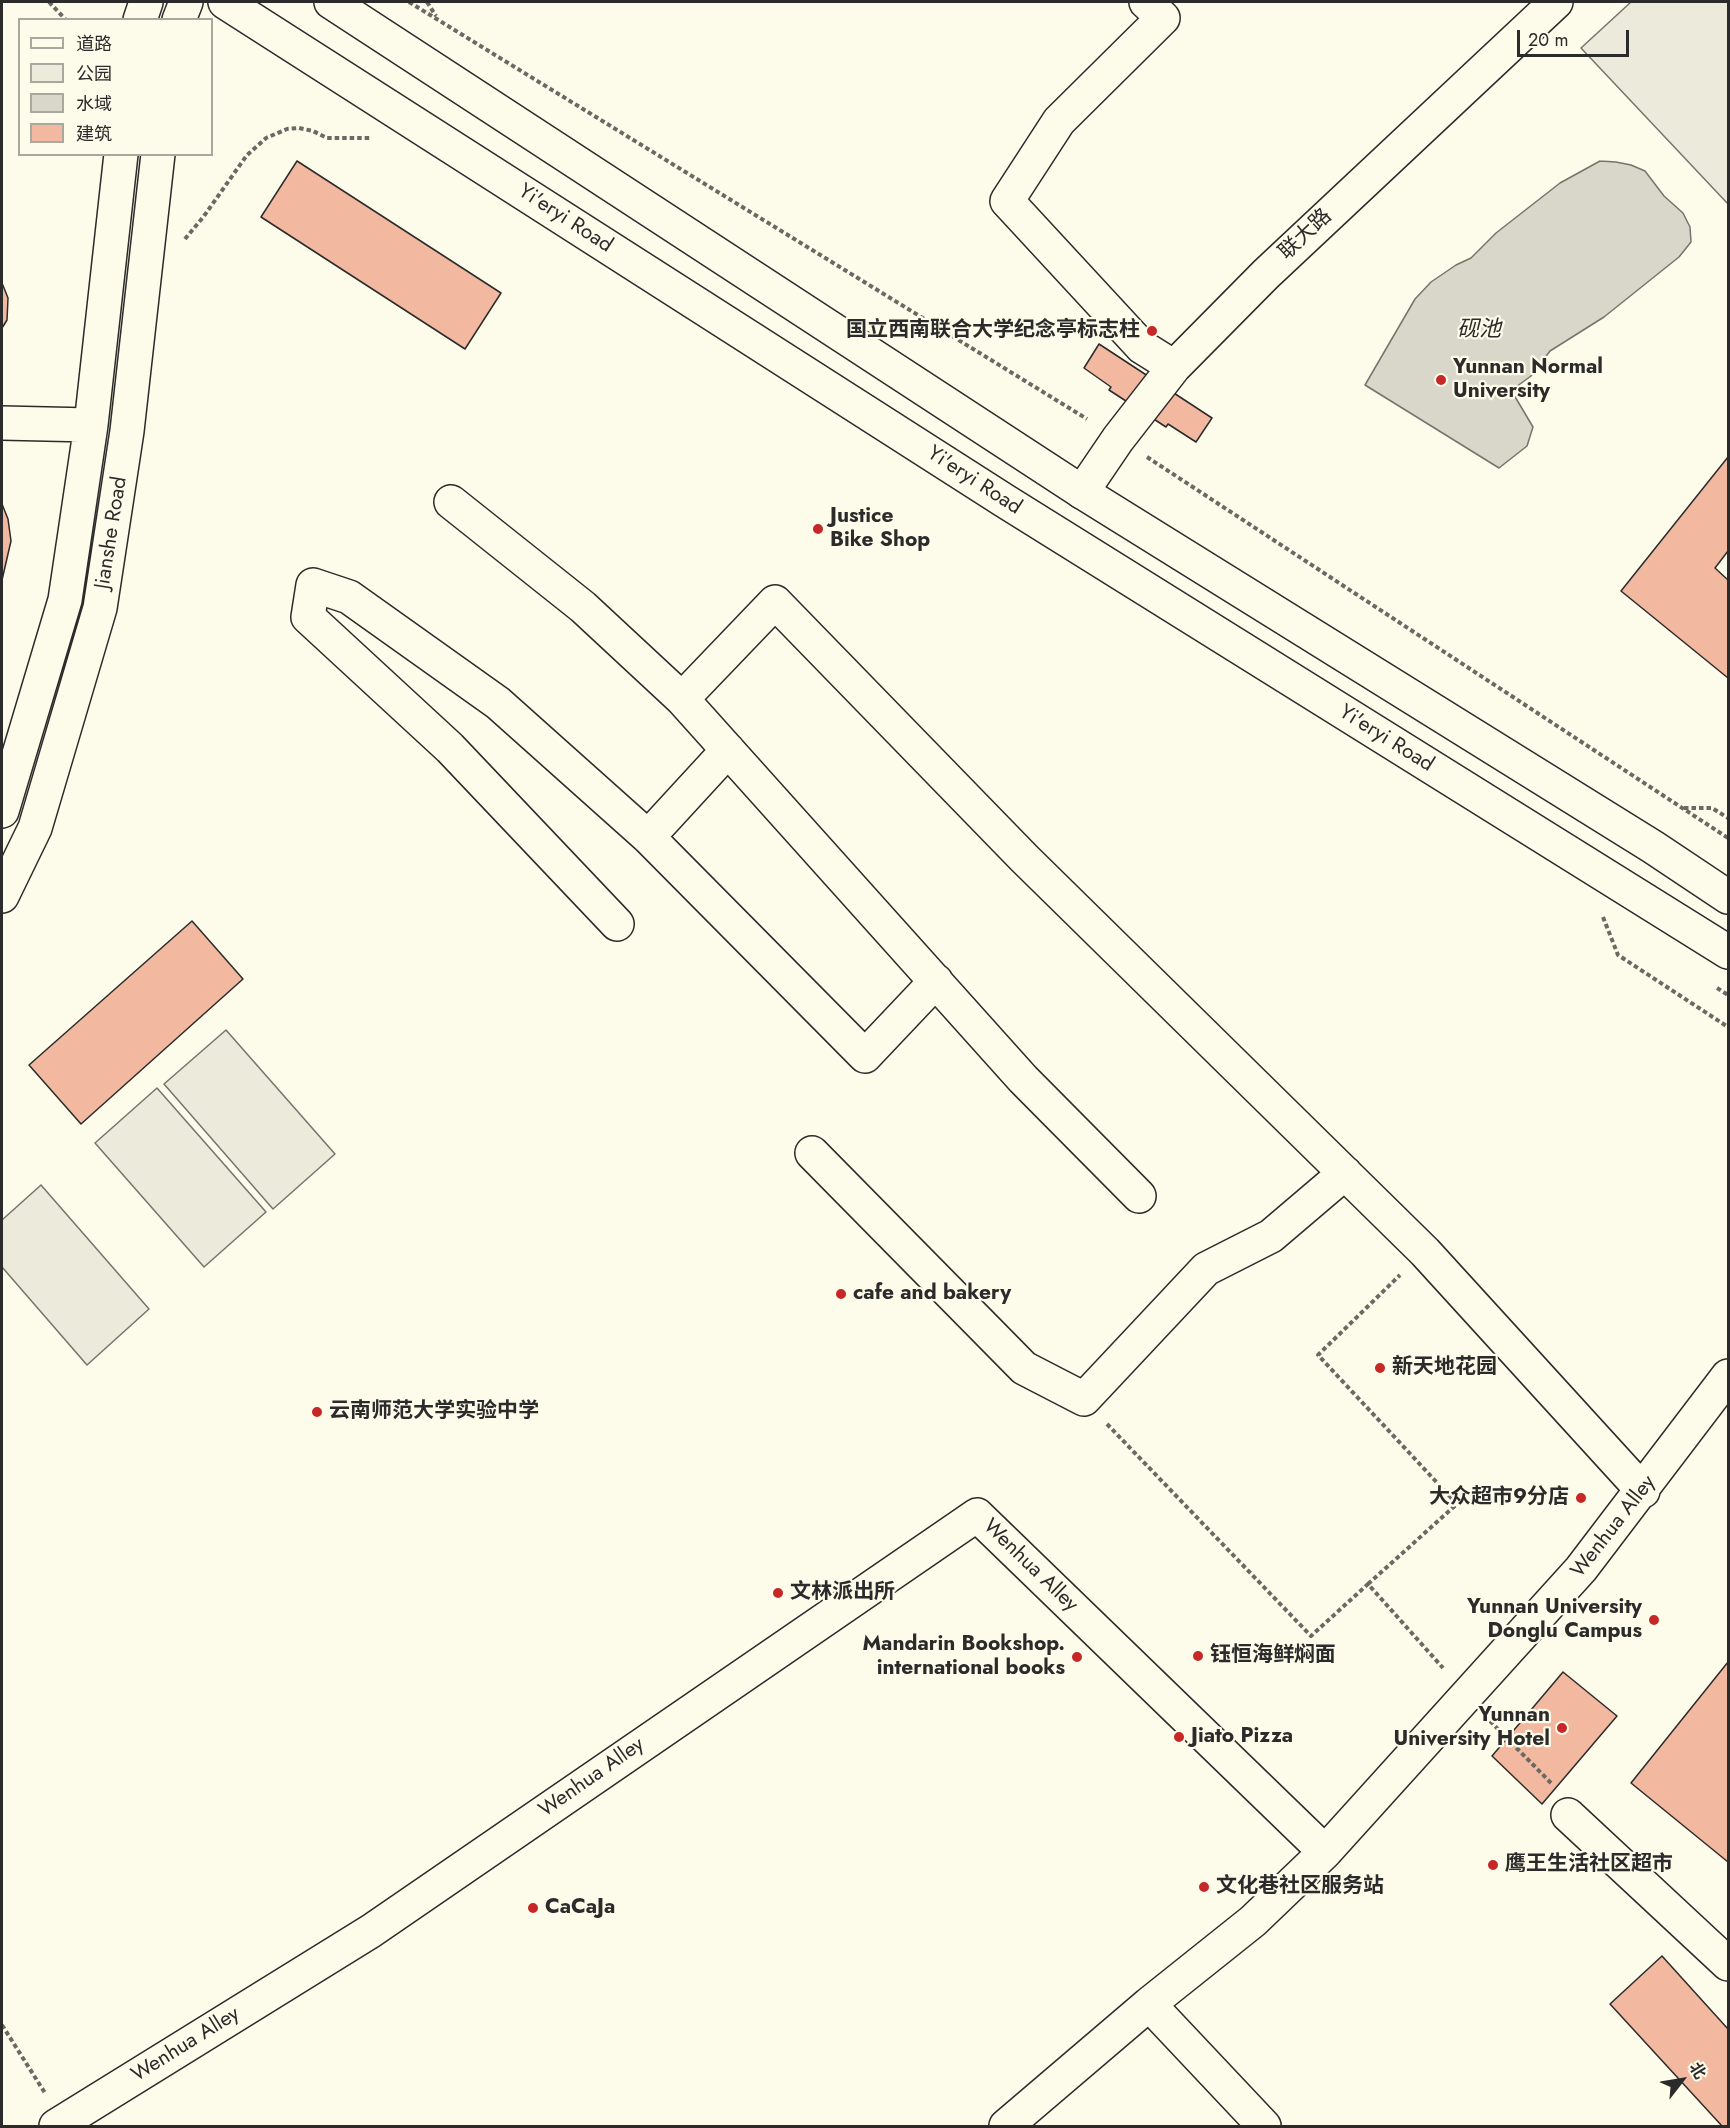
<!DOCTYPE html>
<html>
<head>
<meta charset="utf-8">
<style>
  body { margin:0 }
  #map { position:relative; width:1730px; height:2128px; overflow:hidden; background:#fdfbea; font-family:Jost,"Noto Sans SC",sans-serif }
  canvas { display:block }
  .frame { position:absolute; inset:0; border:3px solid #2b2b2b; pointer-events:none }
  .legend { position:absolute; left:18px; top:18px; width:195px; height:138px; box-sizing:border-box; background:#fdfbea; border:2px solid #a9a89e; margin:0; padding:8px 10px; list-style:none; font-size:18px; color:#2b2b2b }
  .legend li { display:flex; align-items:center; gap:12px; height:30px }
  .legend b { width:30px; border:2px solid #a9a89e }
  .north { position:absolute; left:1652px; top:2050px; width:60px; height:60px; -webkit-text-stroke:4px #fdfbea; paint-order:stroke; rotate:59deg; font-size:16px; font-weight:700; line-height:24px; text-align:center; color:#2b2b2b }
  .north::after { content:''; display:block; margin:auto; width:21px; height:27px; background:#2b2b2b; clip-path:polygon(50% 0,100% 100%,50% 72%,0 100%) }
  .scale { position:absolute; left:1517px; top:30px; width:112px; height:27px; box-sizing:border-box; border:3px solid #2b2b2b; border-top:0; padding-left:8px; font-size:18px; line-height:21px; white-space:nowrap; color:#2b2b2b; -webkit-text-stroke:4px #fdfbea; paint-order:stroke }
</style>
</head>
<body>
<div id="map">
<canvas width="1730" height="2128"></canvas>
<div class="frame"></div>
<ul class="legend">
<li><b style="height:8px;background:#fdfbea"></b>道路</li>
<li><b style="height:16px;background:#ecebdb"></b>公园</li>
<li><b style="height:16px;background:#d8d7c9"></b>水域</li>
<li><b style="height:16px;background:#f2b8a0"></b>建筑</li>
</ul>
<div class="north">北</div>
<div class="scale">20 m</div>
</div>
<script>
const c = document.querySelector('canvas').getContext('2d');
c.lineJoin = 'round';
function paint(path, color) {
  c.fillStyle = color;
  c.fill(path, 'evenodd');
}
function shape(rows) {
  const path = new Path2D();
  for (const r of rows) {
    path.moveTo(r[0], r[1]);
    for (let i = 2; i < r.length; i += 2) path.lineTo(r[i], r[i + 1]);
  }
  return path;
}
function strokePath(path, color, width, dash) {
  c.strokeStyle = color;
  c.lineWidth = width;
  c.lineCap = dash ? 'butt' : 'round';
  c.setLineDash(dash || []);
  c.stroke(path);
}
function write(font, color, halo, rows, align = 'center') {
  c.font = font + ' Jost,"Noto Sans SC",sans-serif';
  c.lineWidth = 4.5;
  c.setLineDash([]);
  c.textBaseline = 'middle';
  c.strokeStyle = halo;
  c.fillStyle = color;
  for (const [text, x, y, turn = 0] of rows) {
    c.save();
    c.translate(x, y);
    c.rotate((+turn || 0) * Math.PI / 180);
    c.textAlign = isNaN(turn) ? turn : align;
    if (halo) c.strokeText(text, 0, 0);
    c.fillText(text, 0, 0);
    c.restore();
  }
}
const green = shape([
  [1631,2,1728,2,1728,204,1581,48,1631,2],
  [226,1030,335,1154,273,1209,164,1084,226,1030],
  [157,1088,266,1212,204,1267,95,1143,157,1088],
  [41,1185,149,1309,87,1365,2,1267,2,1220,41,1185]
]);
paint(green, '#ecebdb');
strokePath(green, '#74746e', 1.5);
const water = shape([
  [1600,161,1616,162,1631,165,1645,171,1664,196,1683,213,1690,227,1691,242,1679,257,1604,317,1550,351,1531,376,1516,387,1514,395,1533,427,1527,446,1499,468,1365,385,1415,299,1431,282,1456,265,1471,258,1496,233,1560,183,1600,161]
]);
paint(water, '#d8d7c9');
strokePath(water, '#74746e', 1.5);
const building = shape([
  [297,161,501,293,465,349,261,217,297,161],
  [2,283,8,298,7,320,2,328,2,283],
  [1099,344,1212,418,1196,442,1168,424,1166,427,1109,390,1111,387,1084,368,1099,344],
  [1728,457,1728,551,1715,568,1728,580,1728,678,1621,591,1728,457],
  [2,504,8,519,11,541,2,580,2,504],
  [192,921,243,979,81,1124,29,1065,192,921],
  [1728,1662,1728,1862,1631,1783,1728,1662],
  [1563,1672,1617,1716,1542,1804,1492,1756,1563,1672],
  [1662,1956,1728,2029,1728,2126,1722,2126,1610,2004,1662,1956]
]);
paint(building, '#f2b8a0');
strokePath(building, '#2b2b2b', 1.5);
const minor = shape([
  [1146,2,1163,18,1059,121,1007,201,1142,347,1174,367],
  [140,20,146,2],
  [179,20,186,2],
  [2,423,91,425],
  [1082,492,1118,439,1174,367,1266,274,1556,2],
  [451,502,583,607,682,699,1023,1079,1139,1196],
  [682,699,775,602,1024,858,1425,1252,1643,1491],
  [2,811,65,600,91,425,121,154],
  [648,837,728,750],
  [2,896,35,828,100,608,127,431,158,154],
  [617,924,450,748,308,617,313,585,349,597,498,703,648,837,865,1056,936,981],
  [812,1153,1024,1368,1084,1399,1206,1269,1271,1236,1345,1173],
  [1568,1815,1728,1964],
  [1149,2004,1264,2126],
  [56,2126,371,1931,977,1515,1325,1852,1581,1569,1728,1376],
  [1006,2126,1149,2004,1253,1921,1325,1852]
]);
const major = shape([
  [225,2,1005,501,1728,952],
  [331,2,1082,492,1653,847,1728,897]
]);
strokePath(minor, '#2b2b2b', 36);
strokePath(major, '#2b2b2b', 36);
strokePath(shape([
  [49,2,66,20],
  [409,2,1087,419],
  [427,2,436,16],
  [185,239,204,216,247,155,266,138,287,129,299,128,313,131,327,138,371,138],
  [1147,457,1728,838],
  [1684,808,1712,808,1728,818],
  [1603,917,1618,955,1728,1027],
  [1717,988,1728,995],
  [1107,1424,1311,1636,1368,1584,1443,1668],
  [1368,1584,1457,1504,1318,1355,1400,1275],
  [1490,1721,1552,1784],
  [2,2025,45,2093]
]), '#6a6964', 4, [4.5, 3]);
strokePath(minor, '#fdfbea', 33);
strokePath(major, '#fdfbea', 33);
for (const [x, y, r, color] of [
  [1152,331,6,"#c62828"],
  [1441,380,6,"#c62828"],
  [818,529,6,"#c62828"],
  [841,1294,6,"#c62828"],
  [1380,1368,6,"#c62828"],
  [317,1412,6,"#c62828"],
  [1581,1498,6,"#c62828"],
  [778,1593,6,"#c62828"],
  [1654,1620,6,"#c62828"],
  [1198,1656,6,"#c62828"],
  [1077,1657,6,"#c62828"],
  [1562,1728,6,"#c62828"],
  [1179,1737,6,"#c62828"],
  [1493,1865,6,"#c62828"],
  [1204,1887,6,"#c62828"],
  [533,1908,6,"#c62828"]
]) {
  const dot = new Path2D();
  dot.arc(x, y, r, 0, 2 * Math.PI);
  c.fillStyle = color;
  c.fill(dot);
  strokePath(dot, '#fdfbea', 2);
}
write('21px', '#2b2b2b', '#fdfbea', [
  ["Yi'eryi Road",565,219,33],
  ["联大路",1306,235,-43],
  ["Yi'eryi Road",974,481,33],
  ["Jianshe Road",112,533,-81],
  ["Yi'eryi Road",1386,739,32],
  ["Wenhua Alley",1614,1527,-52],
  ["Wenhua Alley",1030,1566,44],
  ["Wenhua Alley",592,1778,-35],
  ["Wenhua Alley",186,2045,-32]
]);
write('bold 21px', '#2b2b2b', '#fdfbea', [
  ["国立西南联合大学纪念亭标志柱",1140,331,"right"],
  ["Yunnan Normal",1453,368],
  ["University",1453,392],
  ["Justice",830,517],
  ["Bike Shop",830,541],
  ["cafe and bakery",853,1294],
  ["新天地花园",1392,1368],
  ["云南师范大学实验中学",329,1412],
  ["大众超市9分店",1569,1498,"right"],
  ["文林派出所",790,1593],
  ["Yunnan University",1642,1608,"right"],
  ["Donglu Campus",1642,1632,"right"],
  ["Mandarin Bookshop.",1065,1645,"right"],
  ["international books",1065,1669,"right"],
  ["钰恒海鲜焖面",1210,1656],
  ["Yunnan",1550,1716,"right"],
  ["University Hotel",1550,1740,"right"],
  ["Jiato Pizza",1191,1737],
  ["鹰王生活社区超市",1505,1865],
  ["文化巷社区服务站",1216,1887],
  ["CaCaJa",545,1908]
], 'left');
write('italic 22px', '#2b2b2b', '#fdfbea', [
  ["砚池",1479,331]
]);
</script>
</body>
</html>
